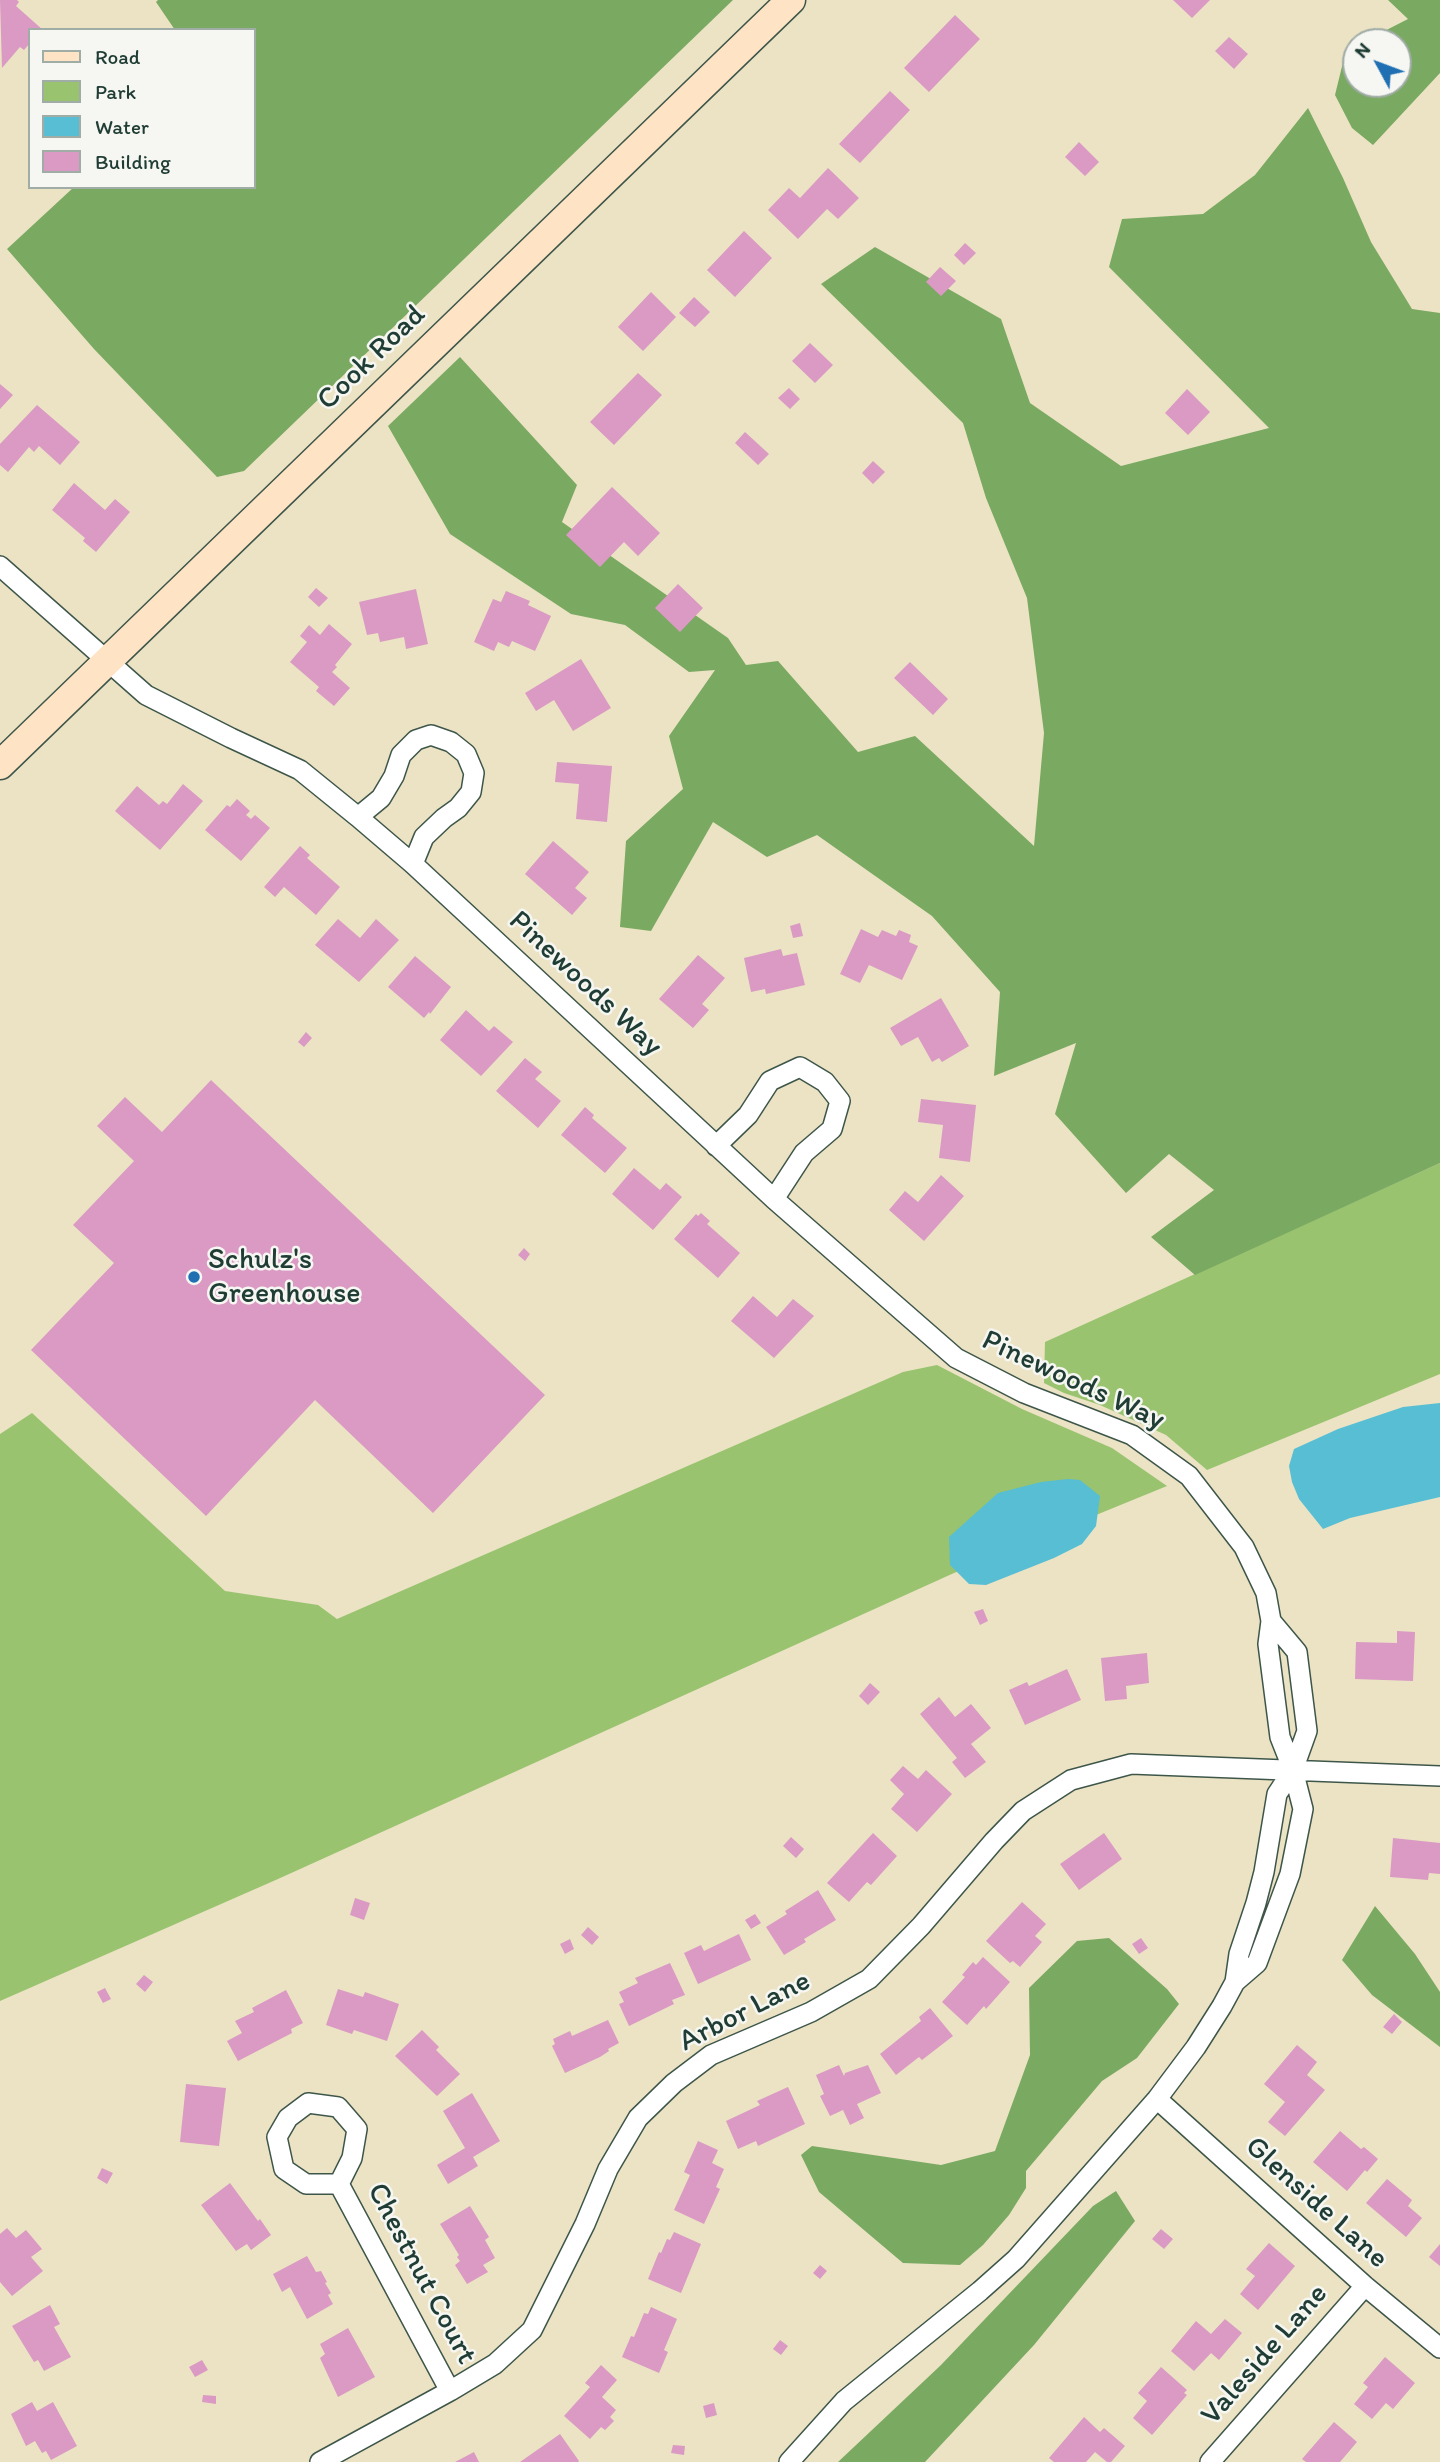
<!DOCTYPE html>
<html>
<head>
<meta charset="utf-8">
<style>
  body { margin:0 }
  #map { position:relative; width:1440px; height:2462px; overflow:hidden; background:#ebe3c4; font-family:Itim,sans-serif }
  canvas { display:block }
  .legend { position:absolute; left:28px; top:28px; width:228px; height:161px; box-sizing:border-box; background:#f6f6f2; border:2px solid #a0aca6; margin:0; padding:9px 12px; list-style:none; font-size:21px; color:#1f3d34 }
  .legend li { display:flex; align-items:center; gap:14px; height:35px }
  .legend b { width:35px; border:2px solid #a0aca6 }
  .north { position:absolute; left:1342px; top:28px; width:70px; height:70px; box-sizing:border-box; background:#f6f6f2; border:2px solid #a0aca6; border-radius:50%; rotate:311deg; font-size:19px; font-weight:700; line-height:28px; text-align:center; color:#1f3d34 }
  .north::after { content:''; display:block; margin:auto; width:24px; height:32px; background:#1f6fb2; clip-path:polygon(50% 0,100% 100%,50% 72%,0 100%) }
</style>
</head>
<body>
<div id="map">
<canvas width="1440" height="2462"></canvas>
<ul class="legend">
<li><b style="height:9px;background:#fee4c5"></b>Road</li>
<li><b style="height:19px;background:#99c36f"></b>Park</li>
<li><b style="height:19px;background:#57bed4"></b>Water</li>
<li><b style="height:19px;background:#da9ac3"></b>Building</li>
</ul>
<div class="north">N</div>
</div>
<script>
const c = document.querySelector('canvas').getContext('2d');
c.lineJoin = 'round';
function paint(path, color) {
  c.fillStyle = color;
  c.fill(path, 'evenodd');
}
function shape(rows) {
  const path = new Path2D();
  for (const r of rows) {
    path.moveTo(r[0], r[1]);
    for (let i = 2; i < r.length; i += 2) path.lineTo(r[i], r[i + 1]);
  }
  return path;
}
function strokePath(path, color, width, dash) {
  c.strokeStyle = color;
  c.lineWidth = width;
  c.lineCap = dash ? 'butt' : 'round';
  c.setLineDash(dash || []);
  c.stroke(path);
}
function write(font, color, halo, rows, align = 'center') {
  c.font = font + ' Itim,sans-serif';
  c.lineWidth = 5;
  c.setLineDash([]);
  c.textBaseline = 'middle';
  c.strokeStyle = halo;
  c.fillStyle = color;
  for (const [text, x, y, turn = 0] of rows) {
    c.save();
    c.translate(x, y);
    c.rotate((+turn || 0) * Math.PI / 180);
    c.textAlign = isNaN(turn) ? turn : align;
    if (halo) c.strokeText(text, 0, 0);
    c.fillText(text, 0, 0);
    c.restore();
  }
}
paint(shape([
  [1440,1163,1440,1374,1207,1470,1166,1435,1100,1405,1064,1393,1044,1383,1045,1342],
  [937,1365,1022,1409,1112,1448,1167,1486,954,1573,278,1879,0,2001,0,1434,32,1413,225,1591,318,1605,337,1619,903,1372]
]), '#99c36f');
paint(shape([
  [158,0,733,0,244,471,217,477,94,349,7,249,74,187,254,187,254,30,175,30,156,2],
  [1388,0,1440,0,1440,73,1373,145,1352,128,1335,95,1346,50,1356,46,1356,84,1398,84,1398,42,1363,42,1408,19],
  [1308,108,1343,178,1371,242,1412,309,1440,313,1440,1163,1195,1275,1151,1237,1214,1190,1169,1154,1126,1193,1055,1114,1076,1043,994,1076,1000,992,932,916,817,835,767,857,713,822,651,931,620,927,626,841,683,789,669,736,715,670,689,672,625,625,571,614,450,534,388,426,460,357,577,485,562,522,728,638,746,665,778,661,858,752,915,736,1034,846,1044,733,1027,598,986,498,963,423,821,284,875,247,1001,319,1030,403,1121,466,1269,428,1109,267,1122,219,1203,214,1255,175],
  [1375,1906,1415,1954,1440,1992,1440,2047,1372,1995,1342,1960],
  [1109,1938,1167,1989,1179,2004,1137,2058,1102,2081,1026,2171,1026,2188,1009,2215,983,2245,960,2265,903,2263,819,2192,801,2155,812,2146,941,2165,995,2151,1030,2055,1029,1988,1077,1941],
  [1116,2191,1135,2221,1034,2345,925,2462,838,2462,941,2365,1093,2206]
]), '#7aa962');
paint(shape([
  [1440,1403,1440,1497,1350,1518,1323,1529,1299,1499,1292,1482,1289,1466,1294,1449,1338,1429,1403,1407],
  [1068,1479,1080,1480,1100,1496,1096,1526,1082,1544,1054,1558,986,1585,969,1584,950,1565,949,1537,998,1493,1041,1482]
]), '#57bed4');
paint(shape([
  [0,0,17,0,19,2,16,6,43,30,30,30,30,43,24,50,20,47,2,68],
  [1173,0,1210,0,1192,18],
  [955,15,980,39,929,92,904,68],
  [1229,37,1248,54,1234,69,1215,51],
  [890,91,910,110,860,163,839,144],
  [1079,142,1099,162,1085,176,1065,157],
  [828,168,859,198,838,219,827,209,798,239,768,210,789,188,800,198],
  [744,231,772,258,735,297,707,270],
  [965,243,976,253,964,265,954,255],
  [940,267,956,281,941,296,926,282],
  [651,292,676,317,643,351,618,327],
  [694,297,710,312,695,327,679,313],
  [810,343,833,365,815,383,792,361],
  [638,373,662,395,614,445,590,422],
  [0,384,13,395,0,409],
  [789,388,800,399,790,409,778,398],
  [1187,389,1210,412,1188,435,1165,413],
  [37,405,80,442,60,465,39,446,34,452,29,447,8,472,0,465,0,444],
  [745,432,769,454,758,465,735,443],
  [873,461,885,472,873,484,862,473],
  [74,483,105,510,115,499,130,512,96,552,83,541,85,538,52,510],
  [612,487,660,533,638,556,624,542,600,567,566,535],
  [678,584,703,608,680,632,655,608],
  [316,588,328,598,319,607,308,597],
  [416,589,428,644,406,649,404,637,380,642,378,633,367,635,359,602],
  [506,591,530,601,528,605,551,616,535,651,512,641,509,647,498,642,494,651,474,642,493,599,501,602],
  [329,624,352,644,335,665,337,667,332,672,350,688,334,706,316,691,319,687,290,662,307,642,300,636,309,625,320,635],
  [581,659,611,708,573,731,554,700,536,711,525,693],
  [910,662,948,699,933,715,894,678],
  [557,762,612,766,607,822,576,819,579,784,555,782],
  [183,784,203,801,160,850,115,811,137,786,159,805,163,801,167,804],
  [237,799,250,811,246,815,251,819,255,815,270,828,241,861,205,830,227,805,230,807],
  [553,841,589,872,575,888,587,898,572,915,525,874],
  [300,846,310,855,307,858,340,887,316,915,284,887,275,897,264,887],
  [338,919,360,938,376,919,399,940,359,982,315,945],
  [800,923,803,936,793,938,790,926],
  [861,929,878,937,882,930,896,936,899,930,911,935,909,942,918,946,902,980,869,965,860,983,840,974],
  [781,949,783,956,797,953,805,985,766,994,765,989,751,992,744,958],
  [698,955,725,978,702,1004,709,1010,693,1028,659,999],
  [415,956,451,987,430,1014,429,1012,424,1018,388,987],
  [941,998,969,1046,942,1062,939,1058,932,1062,918,1037,901,1046,890,1028],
  [466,1010,489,1031,494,1026,513,1042,481,1076,440,1040],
  [306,1032,312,1038,304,1047,298,1042],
  [525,1058,542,1072,535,1079,561,1101,538,1128,496,1091],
  [211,1080,545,1395,433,1513,315,1400,206,1516,31,1350,114,1263,73,1225,134,1161,97,1126,125,1097,162,1132],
  [921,1099,976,1105,970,1162,939,1158,943,1125,918,1122],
  [585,1107,594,1115,592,1118,627,1148,605,1173,561,1135],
  [634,1168,660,1190,666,1183,682,1197,653,1230,612,1194],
  [941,1175,964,1196,924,1241,889,1210,905,1191,918,1202],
  [701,1213,710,1221,707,1224,740,1253,718,1278,674,1239,696,1214,698,1216],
  [524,1248,530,1254,525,1261,518,1255],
  [753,1296,777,1317,793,1299,814,1316,774,1358,731,1321],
  [983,1609,988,1621,980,1625,974,1612],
  [1397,1631,1415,1632,1413,1681,1355,1679,1356,1642,1397,1643],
  [1147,1653,1149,1683,1126,1686,1127,1699,1105,1701,1101,1658],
  [1067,1669,1081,1700,1025,1725,1009,1690,1027,1682,1029,1686],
  [870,1683,880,1692,868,1705,859,1696],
  [939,1697,955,1717,971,1704,991,1728,971,1744,986,1762,965,1778,952,1762,957,1758,920,1714],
  [903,1766,918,1779,926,1770,952,1794,917,1832,891,1809,904,1794,890,1780],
  [873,1833,897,1856,871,1885,867,1882,849,1902,827,1883],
  [1104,1833,1122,1859,1079,1890,1060,1864],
  [791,1837,804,1849,796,1858,783,1846],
  [1393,1838,1440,1843,1440,1874,1429,1873,1428,1880,1390,1877],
  [818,1890,836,1920,804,1939,806,1942,784,1955,766,1927,787,1914,785,1911],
  [355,1898,370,1903,364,1920,350,1915],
  [1022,1902,1046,1924,1035,1936,1042,1942,1020,1967,1013,1961,1010,1963,986,1941],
  [755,1914,761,1923,751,1929,745,1920],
  [588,1927,599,1937,592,1945,581,1935],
  [739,1934,751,1960,698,1984,684,1953,701,1945,704,1951],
  [1141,1938,1148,1948,1139,1954,1132,1944],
  [570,1939,574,1949,565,1954,560,1944],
  [983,1957,1010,1982,986,2009,984,2006,967,2025,942,2002,965,1977,962,1975,973,1962,976,1965],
  [670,1963,685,1995,672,2000,674,2004,629,2026,619,2004,624,2002,619,1992,638,1983,635,1978],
  [144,1975,153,1982,145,1992,136,1984],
  [105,1988,111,1999,103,2003,97,1992],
  [338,1989,363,1997,365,1992,399,2004,387,2041,354,2030,352,2034,326,2025],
  [286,1990,303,2023,291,2029,292,2033,238,2061,227,2041,242,2033,235,2021,254,2012,252,2008],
  [930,2008,953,2036,922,2060,919,2057,896,2075,880,2054,921,2021,919,2017],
  [1394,2014,1402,2022,1392,2034,1383,2027],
  [608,2020,619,2043,608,2049,609,2051,600,2057,565,2073,552,2046,555,2044,553,2039,570,2031,572,2036],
  [422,2030,439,2047,436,2050,460,2074,437,2096,395,2056],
  [1297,2045,1317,2062,1307,2075,1325,2090,1285,2136,1268,2122,1285,2102,1264,2084],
  [839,2065,844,2076,845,2073,868,2065,881,2093,857,2104,864,2118,850,2125,843,2110,830,2116,820,2096,824,2094,816,2075],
  [186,2084,226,2088,219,2146,180,2142],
  [788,2087,805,2124,758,2146,756,2141,738,2149,726,2121,760,2105,757,2101],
  [472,2093,500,2141,473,2157,478,2166,448,2184,437,2165,465,2148,443,2111],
  [1340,2131,1361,2149,1364,2147,1378,2159,1367,2172,1365,2170,1347,2191,1313,2162],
  [698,2141,718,2150,712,2163,724,2169,716,2187,720,2189,704,2224,674,2210,690,2175,684,2172],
  [102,2168,113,2173,107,2184,97,2178],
  [1387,2179,1412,2200,1408,2206,1422,2218,1406,2237,1366,2203],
  [230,2183,258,2221,260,2219,271,2235,251,2250,247,2244,236,2251,201,2205],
  [470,2206,489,2237,485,2240,495,2258,483,2265,488,2272,467,2284,455,2265,460,2261,457,2257,459,2255,440,2224],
  [7,2228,16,2238,26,2230,42,2249,31,2257,43,2271,12,2296,0,2282,0,2234],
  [1161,2229,1173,2239,1164,2249,1152,2239],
  [674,2232,701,2244,681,2293,648,2279,659,2252,661,2253,667,2239,670,2240],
  [1269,2243,1295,2266,1258,2310,1240,2294,1255,2276,1246,2269],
  [1440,2244,1440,2266,1429,2257],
  [307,2256,316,2272,321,2271,327,2282,325,2283,331,2293,328,2295,333,2304,307,2319,290,2287,282,2292,273,2274],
  [820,2265,827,2271,820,2279,813,2273],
  [50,2305,60,2324,54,2327,71,2357,44,2371,38,2360,34,2362,12,2326],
  [651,2307,677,2319,664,2350,668,2352,659,2373,622,2357,631,2336,634,2337,644,2313,648,2314],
  [1225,2319,1242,2333,1219,2360,1211,2353,1194,2371,1171,2351,1196,2321,1211,2334],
  [348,2328,375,2377,338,2397,320,2358,325,2354,320,2344],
  [780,2340,788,2346,781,2355,773,2349],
  [1385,2357,1415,2383,1393,2409,1386,2403,1372,2419,1354,2404,1368,2387,1363,2383],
  [202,2360,208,2370,195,2377,189,2367],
  [601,2365,617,2380,602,2397,616,2410,610,2417,614,2421,605,2430,601,2427,590,2439,564,2416,590,2387,585,2383],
  [1161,2367,1187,2390,1184,2393,1187,2395,1152,2435,1133,2418,1147,2401,1138,2393],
  [203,2395,216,2396,216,2404,202,2402],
  [32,2402,37,2411,53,2402,77,2446,51,2460,46,2451,42,2453,35,2441,26,2446,11,2414],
  [714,2403,717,2415,706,2418,703,2406],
  [1084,2417,1100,2432,1104,2428,1125,2446,1111,2462,1107,2462,1095,2452,1086,2462,1054,2462,1049,2458],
  [1334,2422,1357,2442,1340,2462,1306,2462,1302,2459],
  [560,2434,579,2461,578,2462,520,2462],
  [673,2445,685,2446,684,2455,671,2453],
  [474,2452,479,2462,455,2462]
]), '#da9ac3');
const street = shape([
  [0,566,146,695,231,738,300,770,358,817,413,864,774,1199,956,1358,1024,1393,1132,1435,1189,1476,1244,1547,1266,1593,1271,1621,1268,1644,1280,1737,1293,1770,1303,1809,1290,1874,1257,1963,1235,1982],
  [358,817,381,798,394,776,401,755,416,740,431,735,451,742,466,754,474,773,471,792,458,808,444,818,424,837,413,864],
  [716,1146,748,1115,770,1081,800,1067,825,1082,840,1101,832,1129,804,1153,774,1199],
  [1157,2099,1365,2286,1440,2348],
  [339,2184,306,2184,284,2169,277,2137,288,2118,308,2103,338,2107,357,2129,352,2158,339,2184,450,2391],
  [320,2462,450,2391,495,2364,532,2330,585,2224,608,2169,638,2118,674,2083,711,2055,811,2012,869,1979,921,1926,994,1841,1023,1811,1071,1780,1131,1764,1440,1776],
  [789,2462,844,2401,980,2291,1016,2259,1157,2099,1196,2047,1222,2006,1235,1982,1239,1954,1256,1903,1264,1872,1277,1794,1293,1770,1307,1731,1297,1652,1271,1621],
  [1210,2462,1365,2286]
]);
const secondary = shape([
  [0,765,791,0]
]);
strokePath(street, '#3e564a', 22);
strokePath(secondary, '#3e564a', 31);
strokePath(street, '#fff', 19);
strokePath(secondary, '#fee4c5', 28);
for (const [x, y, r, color] of [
  [194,1277,7,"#1f6fb2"]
]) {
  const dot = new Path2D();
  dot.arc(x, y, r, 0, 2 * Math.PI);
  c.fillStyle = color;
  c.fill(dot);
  strokePath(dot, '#f6f6f2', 2.5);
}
write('30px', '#1f3d34', '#f6f6f2', [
  ["Cook Road",372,358,-44],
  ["Pinewoods Way",585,984,43],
  ["Pinewoods Way",1073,1381,25],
  ["Arbor Lane",745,2012,-27],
  ["Glenside Lane",1316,2203,42],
  ["Chestnut Court",421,2274,62],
  ["Valeside Lane",1265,2355,-49]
]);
write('30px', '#1f3d34', '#f6f6f2', [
  ["Schulz's",208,1260],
  ["Greenhouse",208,1294]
], 'left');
</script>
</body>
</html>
